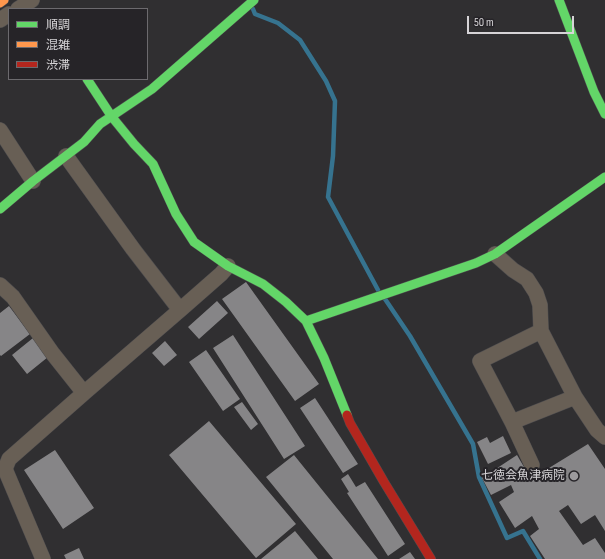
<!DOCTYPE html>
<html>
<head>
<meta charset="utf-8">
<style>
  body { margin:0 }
  #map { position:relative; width:605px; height:559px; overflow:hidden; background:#302f31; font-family:"Sofia Sans Condensed","Noto Sans JP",sans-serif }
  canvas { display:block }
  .legend { position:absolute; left:8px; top:8px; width:140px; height:72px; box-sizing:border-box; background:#262428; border:1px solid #6c6a6e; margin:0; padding:5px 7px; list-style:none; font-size:12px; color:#d6d4d7 }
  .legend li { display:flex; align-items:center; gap:8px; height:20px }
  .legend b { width:20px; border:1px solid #6c6a6e }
  .scale { position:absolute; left:467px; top:16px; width:107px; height:18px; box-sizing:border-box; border:2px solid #d6d4d7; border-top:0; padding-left:5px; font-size:12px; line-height:14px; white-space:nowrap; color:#d6d4d7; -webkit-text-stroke:3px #262428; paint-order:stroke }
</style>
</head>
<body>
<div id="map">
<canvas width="605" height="559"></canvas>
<ul class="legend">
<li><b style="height:5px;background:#63d668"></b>順調</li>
<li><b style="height:5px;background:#ff974d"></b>混雑</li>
<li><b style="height:5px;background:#b3261e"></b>渋滞</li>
</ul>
<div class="scale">50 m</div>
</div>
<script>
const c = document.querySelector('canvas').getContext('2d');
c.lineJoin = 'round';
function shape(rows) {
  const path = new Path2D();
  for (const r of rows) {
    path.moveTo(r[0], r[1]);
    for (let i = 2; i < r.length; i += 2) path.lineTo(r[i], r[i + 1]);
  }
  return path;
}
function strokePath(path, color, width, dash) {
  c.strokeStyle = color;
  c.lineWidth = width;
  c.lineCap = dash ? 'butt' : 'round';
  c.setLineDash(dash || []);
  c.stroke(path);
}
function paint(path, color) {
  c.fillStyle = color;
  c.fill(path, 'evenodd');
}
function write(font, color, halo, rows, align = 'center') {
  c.font = font + ' "Sofia Sans Condensed","Noto Sans JP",sans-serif';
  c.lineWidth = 4;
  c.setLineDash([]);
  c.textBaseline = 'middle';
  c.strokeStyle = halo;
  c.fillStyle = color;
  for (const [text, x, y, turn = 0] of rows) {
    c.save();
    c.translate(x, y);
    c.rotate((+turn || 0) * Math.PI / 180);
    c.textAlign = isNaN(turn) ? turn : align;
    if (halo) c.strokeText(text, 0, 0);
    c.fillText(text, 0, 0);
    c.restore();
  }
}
strokePath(shape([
  [253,9,255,14,278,23,300,40,326,81,335,101,333,156,328,197,378,290],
  [385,299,410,336,473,444,479,477,507,538,523,531,540,559]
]), '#36738f', 4.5);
paint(shape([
  [246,282,319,384,295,401,222,299],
  [217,301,228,313,199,339,188,327],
  [9,306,30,334,1,356,0,355,0,313],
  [233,335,305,446,284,459,213,348],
  [33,338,48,357,27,374,12,355],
  [165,341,177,355,164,366,152,353],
  [206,350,240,399,223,411,189,362],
  [315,398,358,464,343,473,300,408],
  [242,402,258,424,251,430,234,407],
  [209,421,296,524,256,558,169,455],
  [503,436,511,453,488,464,477,442,487,437,490,443],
  [588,444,605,469,605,531,595,515,581,524,568,505,559,511,583,545,595,538,605,553,605,559,545,559,530,536,539,529,532,516,515,528,499,502,514,492,511,485,491,495,482,478,517,455,531,479],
  [55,450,94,508,63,529,24,470],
  [294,455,378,559,333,559,266,477],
  [348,474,356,487,365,482,405,544,388,556,347,493,349,492,341,479],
  [295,531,318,559,261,559],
  [79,548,84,559,66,559,64,555],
  [410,552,415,559,399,559]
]), '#868587');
const street = shape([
  [18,9,32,0],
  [0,20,9,14],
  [0,130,33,181],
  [66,156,133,249,180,310,221,274,228,266],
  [495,254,513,270,527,279,536,293,540,305,541,331,480,361,512,422,532,465],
  [0,285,13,297,53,354,84,393,180,310],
  [575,397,597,430,605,437],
  [512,422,575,397,541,331],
  [43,559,5,469,9,459,84,393]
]);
const fast = shape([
  [559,0,594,92,605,114],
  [87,79,112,117,134,144,153,164,176,214,194,242,228,266,263,284,286,302,306,321,324,358,347,415],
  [0,209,33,181,84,142,100,124,152,89,254,0],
  [306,321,476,263,495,254,605,177]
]);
const slow = shape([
  [0,3,4,0]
]);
const jam = shape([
  [347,415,350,423,384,482,431,559]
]);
strokePath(street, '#4e4d4f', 16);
strokePath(fast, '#4e4d4f', 10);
strokePath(slow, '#4e4d4f', 10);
strokePath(jam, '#4e4d4f', 10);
strokePath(street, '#685f55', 15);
strokePath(fast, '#63d668', 9);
strokePath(slow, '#ff974d', 9);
strokePath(jam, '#b3261e', 9);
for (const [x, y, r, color] of [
  [574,476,5,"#9c9a9d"]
]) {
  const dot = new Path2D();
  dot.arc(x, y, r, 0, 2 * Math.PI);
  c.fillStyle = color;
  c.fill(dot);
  strokePath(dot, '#262428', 1.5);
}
write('12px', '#d6d4d7', '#262428', [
  ["七徳会魚津病院",565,476]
], 'right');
</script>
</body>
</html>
